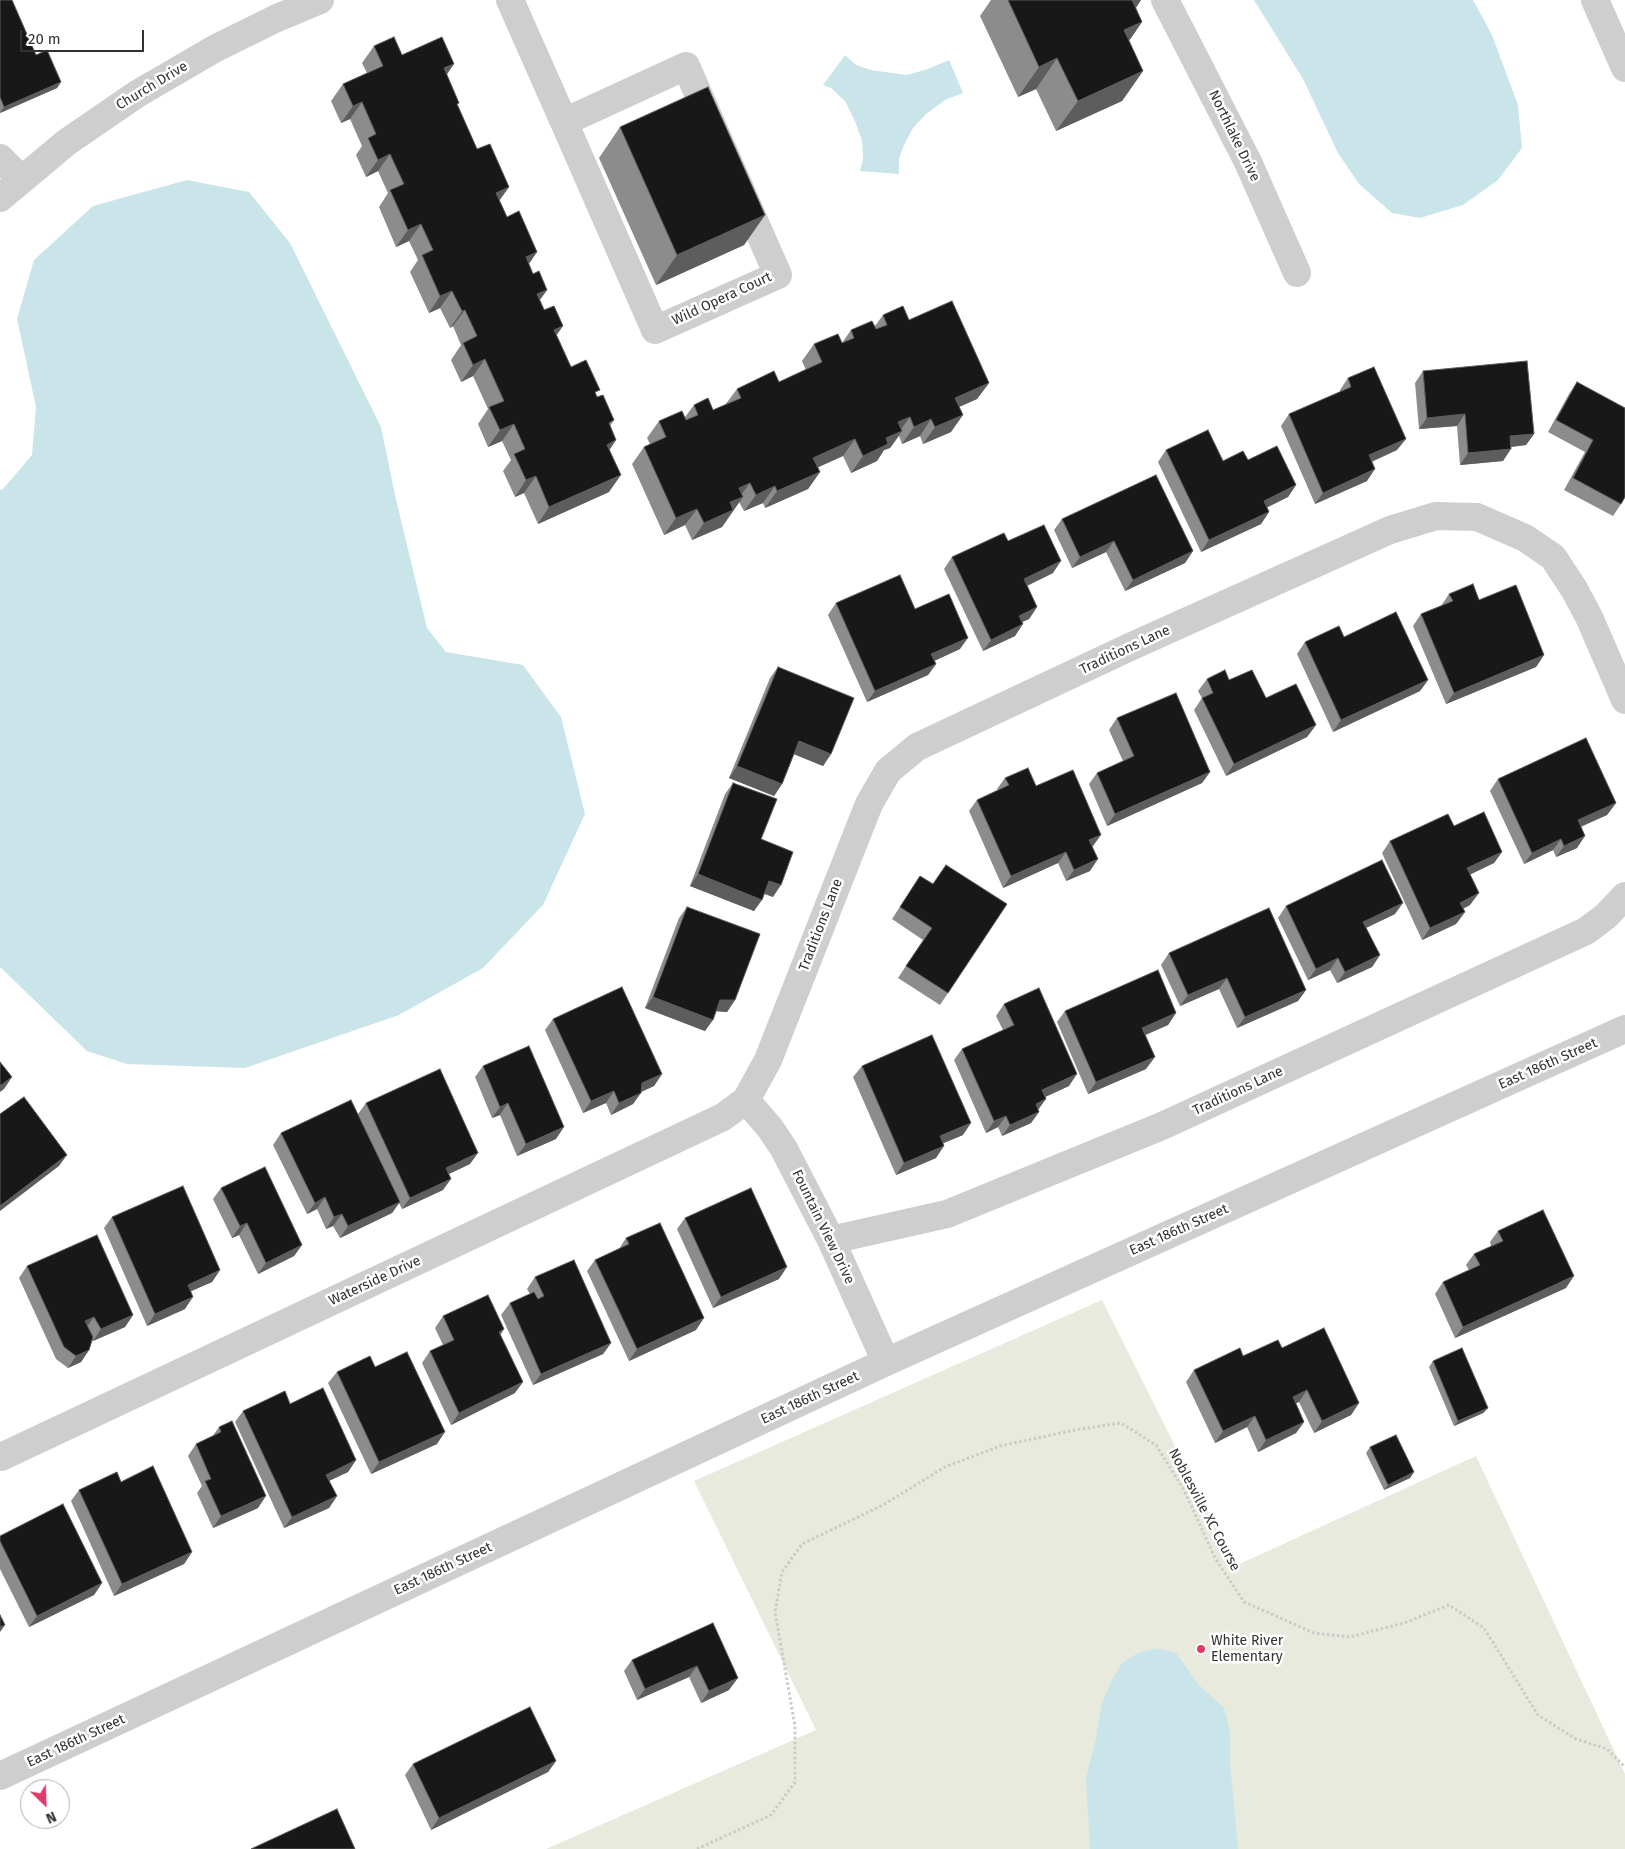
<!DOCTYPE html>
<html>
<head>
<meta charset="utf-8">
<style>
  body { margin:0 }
  #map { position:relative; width:1625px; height:1849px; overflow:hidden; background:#fff; font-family:"Fira Sans",sans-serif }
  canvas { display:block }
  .north { position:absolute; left:20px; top:1779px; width:50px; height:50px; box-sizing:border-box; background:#fff; border:1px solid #adadad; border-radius:50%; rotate:156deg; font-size:14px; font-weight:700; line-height:20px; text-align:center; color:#313131 }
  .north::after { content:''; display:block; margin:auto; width:18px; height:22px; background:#e2396a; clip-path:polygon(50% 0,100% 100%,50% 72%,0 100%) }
  .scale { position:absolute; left:20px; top:30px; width:124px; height:22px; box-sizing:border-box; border:2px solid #313131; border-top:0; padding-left:6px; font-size:15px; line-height:18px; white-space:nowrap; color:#313131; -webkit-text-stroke:4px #fff; paint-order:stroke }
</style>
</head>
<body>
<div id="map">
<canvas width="1625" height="1849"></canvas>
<div class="north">N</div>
<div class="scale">20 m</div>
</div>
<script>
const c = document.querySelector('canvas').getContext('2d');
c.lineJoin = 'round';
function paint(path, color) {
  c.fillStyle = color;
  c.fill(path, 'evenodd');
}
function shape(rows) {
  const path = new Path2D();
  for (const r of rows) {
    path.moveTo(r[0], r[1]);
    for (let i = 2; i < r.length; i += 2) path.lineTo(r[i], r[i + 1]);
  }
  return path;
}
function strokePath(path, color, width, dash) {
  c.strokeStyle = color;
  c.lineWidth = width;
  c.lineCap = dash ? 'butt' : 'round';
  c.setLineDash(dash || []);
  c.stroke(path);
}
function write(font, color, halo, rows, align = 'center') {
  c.font = font + ' "Fira Sans",sans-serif';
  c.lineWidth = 5;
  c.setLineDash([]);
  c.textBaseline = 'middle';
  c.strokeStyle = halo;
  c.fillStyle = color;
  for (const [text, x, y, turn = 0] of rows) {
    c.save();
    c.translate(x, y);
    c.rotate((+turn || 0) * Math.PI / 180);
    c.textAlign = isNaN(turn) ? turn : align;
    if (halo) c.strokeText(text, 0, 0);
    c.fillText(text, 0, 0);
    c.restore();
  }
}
paint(shape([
  [1102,1300,1235,1566,1476,1456,1625,1774,1625,1849,546,1849,816,1730,694,1481]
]), '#e7eadd');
paint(shape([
  [1254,0,1473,0,1492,35,1518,105,1522,148,1498,180,1463,205,1420,218,1392,213,1359,184,1338,153,1303,79],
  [845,55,856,65,871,70,906,75,925,70,949,60,963,93,945,100,926,114,913,128,904,145,899,159,899,174,860,171,863,159,862,141,855,121,845,101,831,88,823,85],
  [187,180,249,192,290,243,381,427,395,495,427,628,446,652,523,665,561,717,585,814,543,905,483,968,399,1015,245,1068,127,1064,87,1051,0,967,0,490,3,489,32,455,36,407,17,319,34,260,93,206],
  [1157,1648,1176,1653,1199,1685,1224,1708,1230,1732,1230,1762,1238,1849,1090,1849,1086,1778,1096,1738,1101,1706,1112,1680,1122,1663,1138,1653]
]), '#cae5ea');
strokePath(shape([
  [697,1849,771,1815,795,1782,795,1726,775,1612,782,1572,802,1544,883,1505,945,1467,1000,1446,1075,1430,1121,1423,1156,1445,1184,1490,1215,1558,1244,1602,1314,1633,1350,1637,1404,1623,1449,1605,1484,1628,1538,1715,1576,1739,1607,1749,1625,1767]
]), '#cbcbcb', 3, [2.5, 2.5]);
strokePath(shape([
  [510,0,564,122],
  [1165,0,1248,162,1297,273],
  [686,66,778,275,655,330,564,122,686,66],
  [0,158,21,179],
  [0,198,67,142,137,94,216,48,277,18,320,0],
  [746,1100,770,1128,784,1149,831,1240,886,1362],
  [831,1240,947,1214,1162,1126,1586,931,1606,916,1625,896],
  [1,1457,723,1117,746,1100,768,1060,869,804,888,771,917,747,1132,646,1390,530,1436,516,1477,517,1525,538,1553,557,1574,589,1589,617,1625,700]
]), '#cecece', 28);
strokePath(shape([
  [1595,0,1625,68],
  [0,1776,886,1362,1625,1029]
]), '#cecece', 28);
paint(shape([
  [0,0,36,55,61,82,57,88,0,113],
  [991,0,1141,0,1136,8,1142,22,1129,41,1143,71,1122,101,1056,131,1036,89,1018,97,980,16],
  [374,46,402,55,447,75,457,105,477,149,509,187,499,200,507,217,537,252,529,264,533,274,547,290,540,300,557,335,571,367,596,395,614,420,610,426,609,492,538,524,524,493,515,497,503,471,511,460,502,441,488,447,478,424,488,409,473,376,461,382,451,360,461,345,453,326,450,328,440,308,429,313,410,272,418,260,409,241,396,247,379,207,388,193,378,171,366,177,356,155,362,146,350,119,341,123,331,101,343,84,367,73,362,63],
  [620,127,765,215,744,245,656,285,599,158],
  [883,315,909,320,989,383,977,399,959,407,951,432,923,444,920,436,902,444,899,436,890,448,884,450,877,461,851,473,843,456,818,467,820,472,808,489,765,508,763,503,744,511,739,502,722,527,692,540,685,525,664,535,632,464,644,447,650,444,647,438,659,421,685,417,694,405,713,410,725,405,737,389,779,382,806,370,802,361,814,344,842,343,851,330,875,326],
  [1423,371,1534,434,1526,445,1511,447,1503,461,1460,465,1457,426,1419,429,1415,383],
  [1348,378,1397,450,1372,462,1367,481,1315,504,1281,426,1289,414,1340,392,1340,390],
  [1577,382,1621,504,1613,516,1564,490,1585,452,1548,432,1569,394],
  [1166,450,1223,461,1248,460,1296,485,1288,497,1267,507,1269,512,1261,524,1201,552,1158,462],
  [1062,519,1193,551,1185,563,1125,591,1106,552,1072,568,1054,530],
  [1008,541,1053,573,1027,586,1037,607,1029,619,1022,622,1015,636,983,651,944,569,952,557],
  [1449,594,1479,600,1544,655,1536,667,1446,704,1413,626,1421,614,1441,606],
  [836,603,915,609,960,649,934,661,936,664,928,675,867,702,828,615],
  [1344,637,1428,680,1420,691,1333,732,1297,654,1305,642],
  [778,667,831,754,823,766,794,754,782,784,774,796,729,778,770,678],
  [1207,679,1229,680,1316,725,1307,737,1226,776,1194,710,1202,698,1198,691],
  [1117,718,1210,772,1202,783,1107,826,1089,784,1097,773,1123,761,1109,730],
  [1005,778,1036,786,1093,846,1092,847,1090,871,1066,881,1058,863,1003,888,969,811,977,800,998,790,997,789],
  [1498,779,1616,803,1607,815,1581,827,1577,848,1556,857,1553,850,1524,864,1490,791],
  [733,783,761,839,773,897,764,894,754,911,690,886,725,794],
  [1454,826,1502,852,1494,863,1470,874,1470,905,1463,909,1465,912,1456,924,1422,940,1382,853,1390,841],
  [920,876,948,993,940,1005,898,978,923,940,892,919],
  [1286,906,1395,914,1366,928,1380,955,1372,967,1337,983,1330,970,1308,980,1278,918],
  [687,907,735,1000,727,1012,716,1011,705,1031,645,1008,679,918],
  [1169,953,1306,990,1298,1001,1237,1028,1219,989,1180,1006,1161,965],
  [1004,1004,1069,1086,1045,1097,1038,1110,1039,1112,1031,1123,1002,1136,998,1127,986,1133,954,1060,962,1049,1003,1030,996,1016],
  [1065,1011,1176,1013,1168,1025,1145,1035,1146,1069,1088,1094,1057,1022],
  [553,1019,662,1074,654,1086,641,1092,633,1104,611,1115,606,1103,583,1113,545,1030],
  [483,1066,556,1139,517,1156,500,1115,492,1118,475,1077],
  [862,1066,963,1135,943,1143,936,1158,896,1175,853,1077],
  [366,1103,470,1164,449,1174,443,1190,402,1209,399,1203,392,1213,340,1238,333,1226,326,1229,317,1209,307,1214,273,1145,281,1133,358,1114],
  [221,1188,302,1245,294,1256,258,1274,239,1235,232,1238,213,1199],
  [112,1217,220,1270,212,1282,191,1291,185,1309,147,1326,104,1228],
  [685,1218,779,1279,713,1308,677,1229],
  [1498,1231,1566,1288,1455,1338,1435,1294,1443,1282,1469,1270,1466,1265,1474,1254,1491,1246,1490,1242],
  [626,1238,696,1330,629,1361,587,1271,595,1260,619,1249],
  [27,1266,133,1315,125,1327,93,1341,92,1340,89,1350,81,1362,68,1368,56,1359,19,1278],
  [535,1277,611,1343,603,1354,533,1385,501,1315,510,1303,530,1294,527,1289],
  [443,1316,504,1329,500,1335,515,1393,451,1425,422,1363,430,1351,443,1345,435,1328],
  [1282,1348,1359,1403,1351,1415,1314,1433,1299,1402,1296,1403,1304,1422,1296,1433,1258,1452,1247,1427,1215,1443,1186,1382,1194,1370,1243,1356],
  [1433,1361,1488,1408,1483,1413,1454,1426,1429,1367],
  [375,1367,437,1444,371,1474,328,1383,337,1372],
  [290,1404,356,1460,348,1472,329,1481,337,1496,329,1508,284,1528,235,1422,243,1411],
  [219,1427,258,1508,213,1528,197,1493,202,1486,188,1456,196,1444,212,1437],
  [1370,1447,1414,1472,1410,1478,1384,1490,1366,1453],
  [121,1482,192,1552,184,1564,114,1596,71,1501,79,1490],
  [0,1536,102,1583,94,1595,29,1627,0,1569],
  [713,1623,729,1690,701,1703,689,1677,637,1700,624,1671,632,1660],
  [556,1761,548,1772,431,1830,405,1775,413,1764]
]), '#8c8c8c');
paint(shape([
  [1131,0,1141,0,1125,23],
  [1142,22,1121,52,1124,30],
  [1057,58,1036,89,1018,97,1039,67],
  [454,64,443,80,444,68],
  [1143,71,1122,101,1056,131,1078,101],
  [61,82,57,88,0,113,4,107],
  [362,102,350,119,341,123,353,106],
  [390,154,378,171,366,177,378,160],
  [509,187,497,204,496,193],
  [765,215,744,245,656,285,677,255],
  [421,224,409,241,396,247,408,230],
  [537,252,525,269,526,257],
  [547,290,535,306,537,294],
  [452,291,440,308,429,313,440,296],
  [465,310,453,326,450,328,462,311],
  [563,326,551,343,554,330],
  [485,359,473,376,461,382,473,365],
  [989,383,977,399,943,414,955,398],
  [1465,414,1457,426,1419,429,1427,418],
  [963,415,951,432,923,444,935,427],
  [910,417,899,432,902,431,890,448,884,450,877,461,851,473,863,456,898,422],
  [931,419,920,436,902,444,914,427],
  [514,424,502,441,488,447,500,430],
  [1534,434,1526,445,1502,448,1510,436],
  [855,439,843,456,801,475,813,458],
  [1406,439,1397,450,1361,466,1369,455],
  [616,440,605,457,607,445],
  [1511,449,1503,461,1460,465,1468,453],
  [1375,469,1367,481,1315,504,1323,493],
  [820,472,808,489,765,508,777,491],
  [621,475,609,492,538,524,549,507],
  [536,476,524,493,515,497,526,480],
  [750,483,739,498,743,497,722,527,692,540,704,523,739,488],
  [1296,485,1288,497,1256,513,1264,501],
  [775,486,763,503,744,511,756,495],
  [697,509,685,525,664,535,676,518],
  [1269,512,1261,524,1201,552,1209,540],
  [1114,541,1106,552,1072,568,1080,557],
  [1193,551,1185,563,1125,591,1133,580],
  [1061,561,1053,573,1016,591,1024,579],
  [1037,607,1029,619,1011,627,1019,616],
  [1023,624,1015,636,983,651,991,640],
  [968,638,960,649,923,666,931,654],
  [1544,655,1536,667,1446,704,1454,693],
  [936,664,928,675,867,702,875,691],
  [1428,680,1420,691,1333,732,1341,720],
  [1316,725,1307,737,1226,776,1234,764],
  [799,741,831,754,823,766,791,753],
  [737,766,782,784,774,796,729,778],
  [1210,772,1202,783,1107,826,1115,814],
  [1616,803,1607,815,1570,831,1578,820],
  [1101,835,1093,846,1081,852,1089,840],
  [1585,836,1577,848,1556,857,1564,846],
  [1561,839,1553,850,1524,864,1532,853],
  [1066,852,1058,863,1003,888,1011,876],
  [1502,852,1494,863,1459,880,1467,868],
  [1098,859,1090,871,1066,881,1074,870],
  [698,874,762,900,754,911,690,886],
  [769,881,781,885,773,897,761,892],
  [1479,893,1470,905,1452,914,1460,903],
  [1403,903,1395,914,1355,933,1363,922],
  [1465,912,1456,924,1422,940,1430,928],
  [1380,955,1372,967,1337,983,1345,972],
  [1338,958,1330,970,1308,980,1316,969],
  [1227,978,1219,989,1180,1006,1188,995],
  [1306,990,1298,1001,1237,1028,1245,1017],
  [653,997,713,1020,705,1031,645,1008],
  [720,1000,735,1000,727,1012,712,1011],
  [1176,1013,1168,1025,1134,1040,1142,1028],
  [1155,1057,1146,1069,1088,1094,1096,1082],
  [662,1074,654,1086,634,1095,642,1083],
  [1077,1074,1069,1086,1034,1102,1042,1090],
  [12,1077,4,1089,0,1092,0,1086],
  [614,1091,606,1103,583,1113,591,1101],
  [641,1093,633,1104,611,1115,619,1103],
  [1046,1099,1038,1110,1036,1104],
  [508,1103,500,1115,492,1118,500,1107],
  [1039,1112,1031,1123,1002,1136,1010,1125],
  [1006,1116,998,1127,986,1133,994,1121],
  [971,1123,963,1135,932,1148,940,1136],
  [564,1127,556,1139,517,1156,526,1144],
  [944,1146,936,1158,896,1175,904,1163],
  [478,1153,470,1164,438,1179,446,1168],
  [67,1155,59,1166,0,1211,0,1206],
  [451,1179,443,1190,402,1209,410,1198],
  [325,1197,317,1209,307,1214,315,1203],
  [400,1202,392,1213,340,1238,348,1226],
  [342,1214,333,1226,326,1229,334,1217],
  [247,1223,239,1235,232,1238,240,1226],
  [302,1245,294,1256,258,1274,266,1263],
  [787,1267,779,1279,713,1308,721,1297],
  [220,1270,212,1282,180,1296,188,1285],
  [1574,1276,1566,1288,1455,1338,1463,1327],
  [193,1297,185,1309,147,1326,155,1314],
  [133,1315,125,1327,93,1341,101,1329],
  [94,1317,86,1328,85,1321],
  [704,1318,696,1330,629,1361,637,1349],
  [504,1329,496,1341,499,1332],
  [611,1343,603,1354,533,1385,541,1374],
  [89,1350,81,1362,68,1368,76,1356],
  [523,1382,515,1393,451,1425,459,1413],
  [1307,1390,1299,1402,1285,1408,1293,1397],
  [1359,1403,1351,1415,1314,1433,1322,1421],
  [1488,1408,1483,1413,1454,1426,1458,1421],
  [1255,1416,1247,1427,1215,1443,1223,1431],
  [1304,1422,1296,1433,1258,1452,1266,1440],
  [445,1432,437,1444,371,1474,379,1462],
  [356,1460,348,1472,318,1486,326,1475],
  [1414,1472,1410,1478,1384,1490,1388,1485],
  [266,1496,258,1508,213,1528,221,1516],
  [337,1496,329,1508,284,1528,292,1517],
  [192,1552,184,1564,114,1596,122,1584],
  [102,1583,94,1595,29,1627,37,1616],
  [5,1625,0,1632,0,1627],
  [697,1666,689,1677,637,1700,645,1689],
  [738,1678,729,1690,701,1703,709,1691],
  [556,1761,548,1772,431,1830,439,1818]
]), '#5d5d5d');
const building = shape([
  [0,0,12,0,36,55,47,50,61,82,4,107,0,97,0,0],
  [1008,0,1132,0,1142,22,1124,30,1143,71,1078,101,1057,58,1039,67,1008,0],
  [394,37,402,55,442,37,454,64,444,68,459,103,457,104,477,149,490,144,509,187,496,193,507,217,519,211,537,252,526,257,533,274,539,271,547,290,537,294,544,310,554,306,563,326,554,330,571,367,586,360,600,390,595,392,597,397,603,395,614,420,609,423,616,440,607,445,621,475,549,507,536,476,526,480,514,454,525,449,514,424,500,430,489,407,504,401,485,359,473,365,463,343,477,336,465,310,462,311,452,291,440,296,422,255,433,250,421,224,408,230,390,190,404,184,390,154,378,160,368,138,376,134,362,102,353,106,343,84,383,66,374,46,394,37],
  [708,87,765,215,677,255,620,127,708,87],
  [952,301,989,383,955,398,963,415,935,427,931,419,914,427,910,417,898,422,902,431,886,438,888,444,863,456,855,439,813,458,820,472,777,491,775,486,756,495,750,483,739,488,743,497,730,502,733,510,704,523,697,509,676,518,644,447,666,437,659,421,682,411,686,420,698,415,694,405,708,398,713,410,741,398,737,389,774,371,779,382,822,362,814,344,838,334,842,343,854,338,851,330,872,321,876,329,887,325,883,315,903,306,909,320,952,301],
  [1527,361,1534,434,1510,436,1511,449,1468,453,1465,414,1427,418,1423,371,1527,361],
  [1374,367,1406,439,1369,455,1375,469,1323,493,1289,414,1351,387,1348,378,1374,367],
  [1577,382,1625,408,1625,497,1621,504,1573,478,1593,440,1556,420,1577,382],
  [1208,430,1223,461,1243,451,1248,460,1277,446,1296,485,1264,501,1269,512,1209,540,1166,450,1208,430],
  [1156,475,1193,551,1133,580,1114,541,1080,557,1062,519,1156,475],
  [1044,525,1061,561,1024,579,1037,607,1019,616,1023,624,991,640,952,557,1004,533,1008,541,1044,525],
  [900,575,915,609,949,594,968,638,931,654,936,664,875,691,836,603,900,575],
  [1473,584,1479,600,1516,585,1544,655,1454,693,1421,614,1453,601,1449,594,1473,584],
  [1396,612,1428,680,1341,720,1305,642,1339,626,1344,637,1396,612],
  [778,667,854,698,831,754,799,741,782,784,737,766,778,667],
  [1225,670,1229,680,1252,670,1266,698,1296,684,1316,725,1234,764,1202,698,1213,693,1207,679,1225,670],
  [1176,693,1210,772,1115,814,1097,773,1134,756,1117,718,1176,693],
  [1586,738,1616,803,1578,820,1585,836,1564,846,1561,839,1532,853,1498,779,1586,738],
  [1028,768,1036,786,1073,770,1101,835,1089,840,1098,859,1074,870,1066,852,1011,876,977,800,1009,785,1005,778,1028,768],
  [733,783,777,799,761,839,793,852,781,885,769,881,762,900,698,874,733,783],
  [1484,812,1502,852,1467,868,1479,893,1460,903,1465,912,1430,928,1390,841,1448,814,1454,826,1484,812],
  [1382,860,1403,903,1363,922,1380,955,1345,972,1338,958,1316,969,1286,906,1382,860],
  [946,865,1007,904,948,993,906,966,932,928,900,907,920,876,933,884,946,865],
  [687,907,760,934,735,1000,720,1000,713,1020,653,997,687,907],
  [1269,908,1306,990,1245,1017,1227,978,1188,995,1169,953,1269,908],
  [1158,970,1176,1013,1142,1028,1155,1057,1096,1082,1065,1011,1158,970],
  [622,987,662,1074,642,1083,641,1093,619,1103,614,1091,591,1101,553,1019,622,987],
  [1039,988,1077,1074,1042,1090,1046,1099,1036,1104,1039,1112,1010,1125,1006,1116,994,1121,962,1049,1014,1025,1004,1004,1039,988],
  [932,1035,971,1123,940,1136,944,1146,904,1163,862,1066,932,1035],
  [529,1046,564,1127,526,1144,508,1103,500,1107,483,1066,529,1046],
  [0,1062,12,1077,0,1086,0,1062],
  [440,1069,478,1153,446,1168,451,1179,410,1198,366,1103,440,1069],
  [24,1097,67,1155,0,1206,0,1114,24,1097],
  [351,1100,400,1202,348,1226,342,1214,334,1217,325,1197,315,1203,281,1133,351,1100],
  [265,1167,302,1245,266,1263,247,1223,240,1226,221,1188,265,1167],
  [183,1186,220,1270,188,1285,193,1297,155,1314,112,1217,183,1186],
  [751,1188,787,1267,721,1297,685,1218,751,1188],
  [1543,1210,1574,1276,1463,1327,1443,1282,1480,1265,1474,1254,1503,1241,1498,1231,1543,1210],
  [660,1223,704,1318,637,1349,595,1260,629,1244,626,1238,660,1223],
  [97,1235,133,1315,101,1329,94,1317,85,1321,93,1337,89,1350,76,1356,64,1347,27,1266,97,1235],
  [574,1260,611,1343,541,1374,510,1303,534,1292,538,1299,544,1296,535,1277,574,1260],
  [488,1295,504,1329,499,1332,523,1382,459,1413,430,1351,454,1340,443,1316,488,1295],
  [1324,1328,1359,1403,1322,1421,1307,1390,1293,1397,1304,1422,1266,1440,1255,1416,1223,1431,1194,1370,1240,1348,1243,1356,1278,1340,1282,1348,1324,1328],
  [1462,1348,1488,1408,1458,1421,1433,1361,1462,1348],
  [407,1352,445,1432,379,1462,337,1372,370,1356,375,1367,407,1352],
  [323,1388,356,1460,326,1475,337,1496,292,1517,243,1411,285,1391,290,1404,323,1388],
  [232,1421,266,1496,221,1516,205,1481,211,1479,196,1444,221,1432,219,1427,232,1421],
  [1396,1435,1414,1472,1388,1485,1370,1447,1396,1435],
  [153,1466,192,1552,122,1584,79,1490,117,1472,121,1482,153,1466],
  [63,1504,102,1583,37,1616,0,1541,0,1536,63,1504],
  [0,1615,5,1625,0,1627,0,1615],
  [713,1623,738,1678,709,1691,697,1666,645,1689,632,1660,713,1623],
  [530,1707,556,1761,439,1818,413,1764,530,1707],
  [337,1809,355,1849,251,1849,337,1809]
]);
paint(building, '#181818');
strokePath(building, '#5d5d5d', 1);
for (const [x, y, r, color] of [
  [1201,1649,5,"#e2396a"]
]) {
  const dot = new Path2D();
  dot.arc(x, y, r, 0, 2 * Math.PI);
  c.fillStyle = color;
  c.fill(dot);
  strokePath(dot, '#fff', 2);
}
write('14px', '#313131', '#fff', [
  ["Church Drive",152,86,-31],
  ["Northlake Drive",1234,136,64],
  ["Wild Opera Court",722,299,-25],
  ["Traditions Lane",1125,650,-25],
  ["Traditions Lane",821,925,-69],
  ["East 186th Street",1548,1064,-24],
  ["Traditions Lane",1238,1091,-25],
  ["Fountain View Drive",823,1227,64],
  ["East 186th Street",1179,1230,-24],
  ["Waterside Drive",375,1281,-25],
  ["East 186th Street",810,1398,-25],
  ["Noblesville XC Course",1204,1510,62],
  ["East 186th Street",443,1569,-25],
  ["East 186th Street",76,1741,-25]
]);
write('14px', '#313131', '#fff', [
  ["White River",1211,1641],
  ["Elementary",1211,1657]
], 'left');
</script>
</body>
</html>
